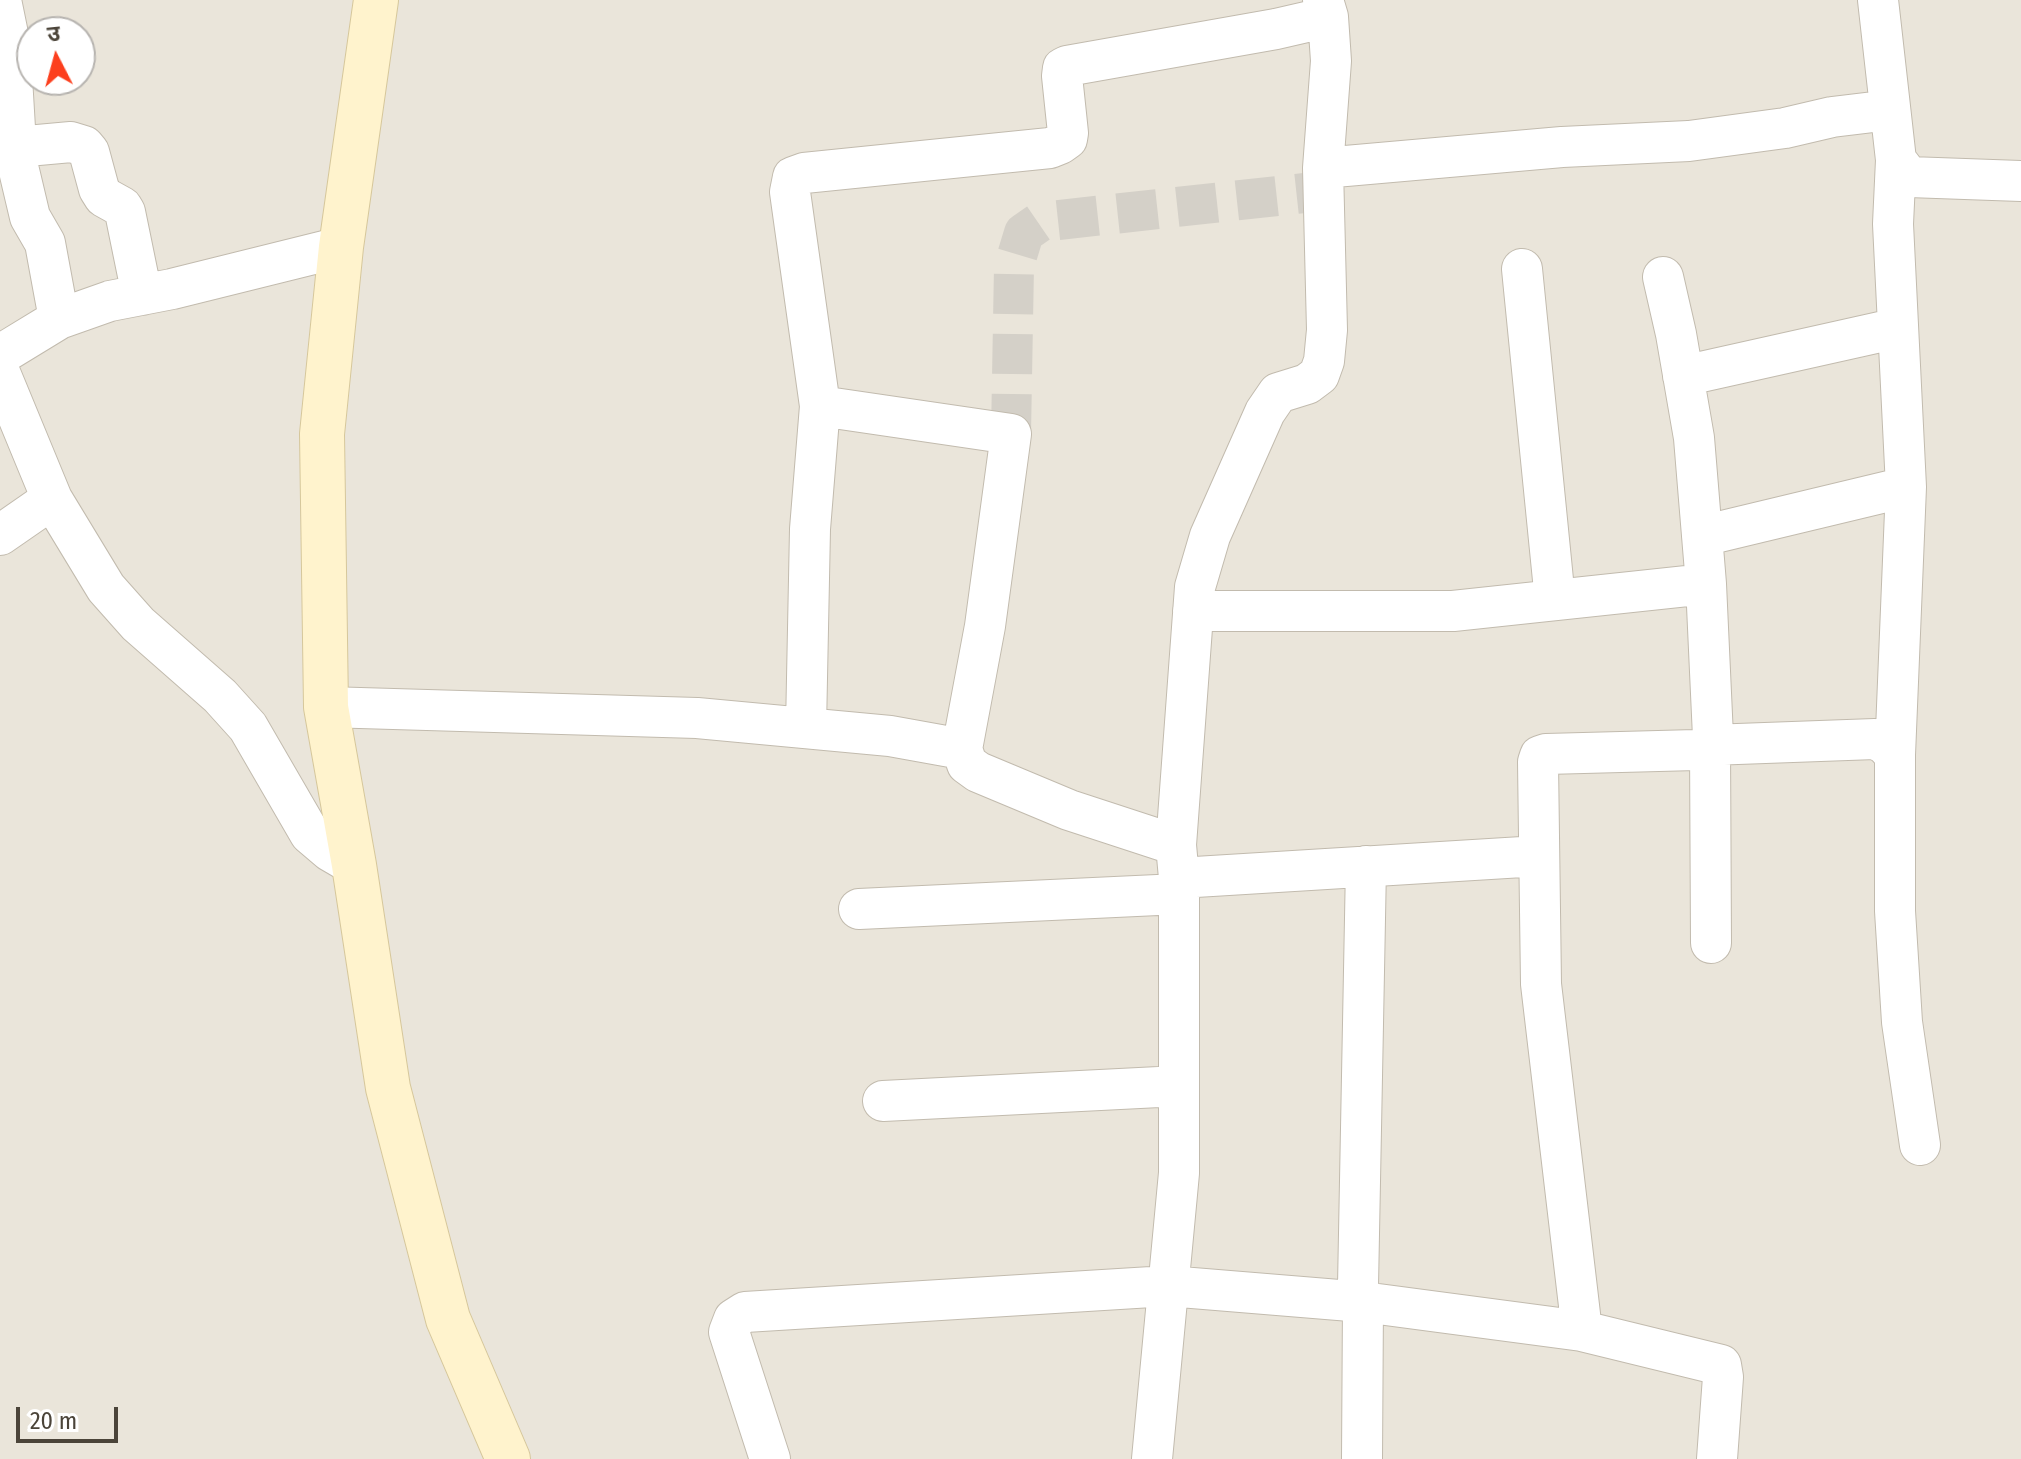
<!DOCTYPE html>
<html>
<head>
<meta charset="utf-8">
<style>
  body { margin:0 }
  #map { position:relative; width:2021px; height:1459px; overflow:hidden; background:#f6f3ec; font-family:"Fira Sans Condensed","Noto Sans Devanagari",sans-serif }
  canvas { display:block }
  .north { position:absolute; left:16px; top:16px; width:80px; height:80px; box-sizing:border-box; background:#fff; border:2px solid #b7b4b0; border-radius:50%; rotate:354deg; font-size:22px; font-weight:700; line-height:32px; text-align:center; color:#4b4439 }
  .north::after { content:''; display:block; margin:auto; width:28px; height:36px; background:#fc3f1d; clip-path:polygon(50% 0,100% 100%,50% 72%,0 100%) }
  .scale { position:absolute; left:16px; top:1407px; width:102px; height:36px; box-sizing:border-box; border:4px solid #4b4439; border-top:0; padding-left:10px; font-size:24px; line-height:28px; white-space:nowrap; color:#4b4439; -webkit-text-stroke:6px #fff; paint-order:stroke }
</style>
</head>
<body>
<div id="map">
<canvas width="2021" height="1459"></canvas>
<div class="north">उ</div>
<div class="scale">20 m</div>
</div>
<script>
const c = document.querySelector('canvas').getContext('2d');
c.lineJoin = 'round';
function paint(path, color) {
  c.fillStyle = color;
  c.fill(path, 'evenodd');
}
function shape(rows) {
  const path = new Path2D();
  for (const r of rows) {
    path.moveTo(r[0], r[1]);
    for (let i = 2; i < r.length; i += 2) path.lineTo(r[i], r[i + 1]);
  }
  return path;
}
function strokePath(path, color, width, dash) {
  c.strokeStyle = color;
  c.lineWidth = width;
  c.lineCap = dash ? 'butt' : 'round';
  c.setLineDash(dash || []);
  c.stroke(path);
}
paint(shape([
  [0,0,2021,0,2021,1459,0,1459],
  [32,32,80,32,80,80,32,80]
]), '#eae5da');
strokePath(shape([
  [1011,434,1014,266,1024,233,1040,222,1323,191]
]), '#d4d0c8', 40, [40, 20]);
const street = shape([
  [1,0,10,44,17,162,30,217,45,243,59,319],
  [1878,0,1896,160,1909,177,2021,181],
  [16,147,71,142,84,146,89,152,99,189,104,197,122,207,125,212,142,295],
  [1323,168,1562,147,1689,141,1785,128,1832,117,1890,110],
  [1522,269,1555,600],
  [1663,277,1676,334,1694,438,1706,584],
  [0,355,59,319,110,301,172,289,341,247],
  [0,373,52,499,106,588,138,624,220,696,248,727,310,834,330,851,354,865],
  [1683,376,1898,328],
  [820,406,790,192,793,177,804,173,1050,148,1060,144,1067,139,1068,133,1062,76,1063,68,1067,66,1276,29,1328,17],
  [0,535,52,499],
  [1702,536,1906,487],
  [326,707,697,718,890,736,962,749],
  [806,728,810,529,820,406,1011,434,985,626,962,749,967,764,978,772,1069,810,1176,845],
  [1895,755,1906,487,1893,224,1896,160],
  [1179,878,1539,856],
  [859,909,1179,894],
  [1711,943,1710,745,1875,739,1885,744,1895,755,1895,911,1902,1022,1920,1145],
  [883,1101,1179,1086],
  [1582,1331,1721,1365,1723,1377,1717,1459],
  [770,1459,729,1332,734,1319,745,1312,1168,1286,1363,1302,1582,1331,1541,984,1538,762,1540,756,1546,754,1696,750,1710,745,1713,737,1706,584,1453,611,1193,611],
  [1152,1459,1179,1173,1179,878,1176,845,1195,587,1210,536,1265,412,1278,393,1307,384,1319,375,1324,361,1327,330,1323,168,1331,61,1328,17,1323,0],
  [1362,1459,1363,1302,1358,1286,1366,866]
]);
const secondary = shape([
  [376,0,341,247,322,434,326,707,354,865,388,1088,448,1319,508,1459]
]);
strokePath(street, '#c2bbae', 42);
strokePath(secondary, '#d6c79b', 46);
strokePath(street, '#fff', 40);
strokePath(secondary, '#fff3cd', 44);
</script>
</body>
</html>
